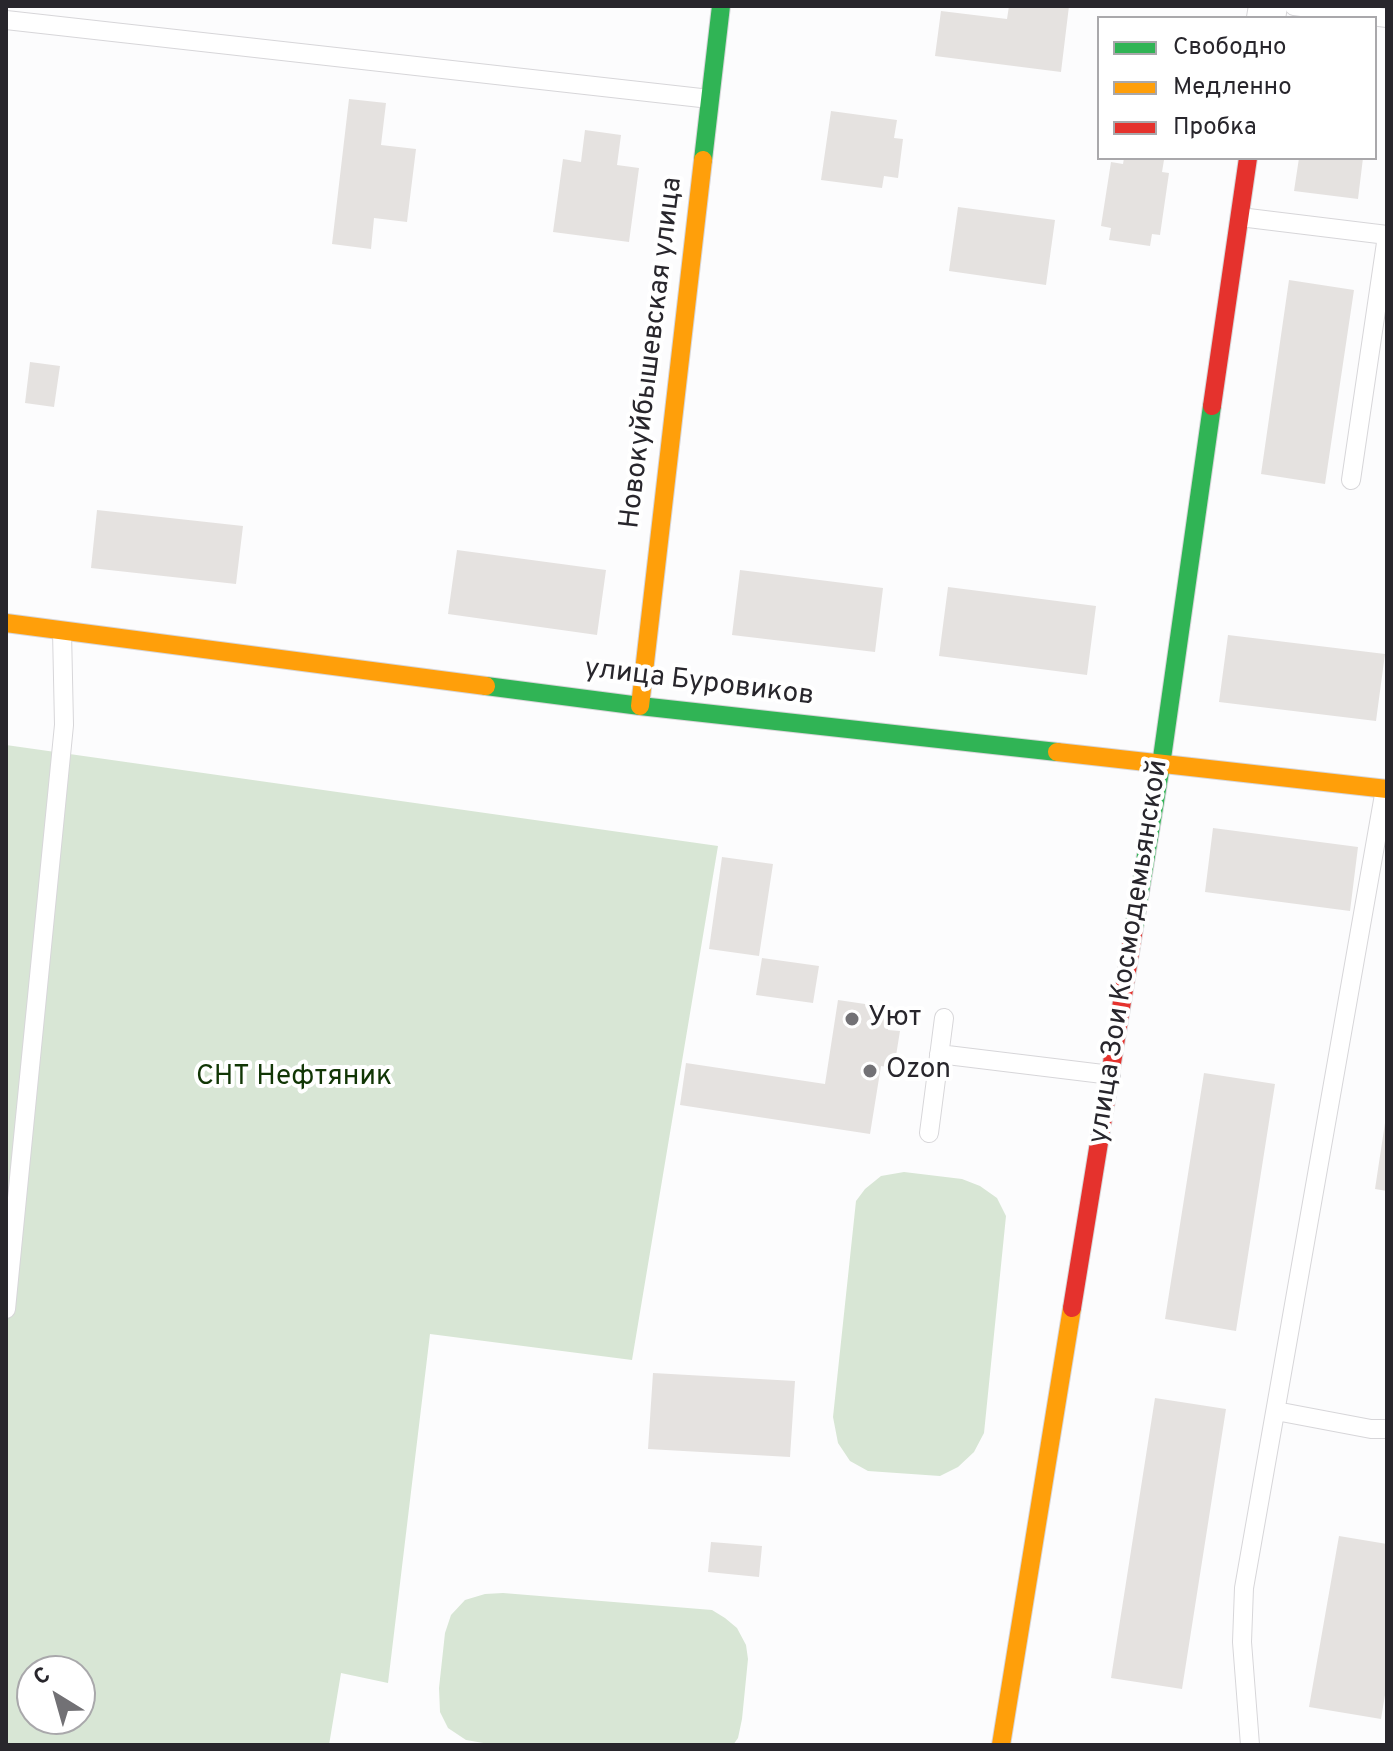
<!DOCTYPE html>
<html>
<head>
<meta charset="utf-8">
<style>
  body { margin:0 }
  #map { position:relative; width:1393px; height:1751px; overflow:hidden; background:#fcfcfd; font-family:Overpass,sans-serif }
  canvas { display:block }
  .frame { position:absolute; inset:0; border:8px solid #28262c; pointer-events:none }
  .legend { position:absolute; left:1097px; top:16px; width:280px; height:144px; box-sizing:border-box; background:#fff; border:2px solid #a9a8ab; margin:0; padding:10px 14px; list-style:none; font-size:24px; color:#28262c }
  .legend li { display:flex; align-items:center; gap:16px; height:40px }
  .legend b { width:40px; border:2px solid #a9a8ab }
  .north { position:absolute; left:16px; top:1655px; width:80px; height:80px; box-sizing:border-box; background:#fff; border:2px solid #a9a8ab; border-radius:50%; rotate:323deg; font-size:22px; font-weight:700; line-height:32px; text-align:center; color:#28262c }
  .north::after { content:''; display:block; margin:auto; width:28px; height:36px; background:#727175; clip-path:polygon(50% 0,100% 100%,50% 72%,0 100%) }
</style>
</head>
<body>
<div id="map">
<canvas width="1393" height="1751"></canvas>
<div class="frame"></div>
<ul class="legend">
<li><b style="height:10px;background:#30b455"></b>Свободно</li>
<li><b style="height:10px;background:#ff9f0a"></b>Медленно</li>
<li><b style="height:10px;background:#e5322d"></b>Пробка</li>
</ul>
<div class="north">С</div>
</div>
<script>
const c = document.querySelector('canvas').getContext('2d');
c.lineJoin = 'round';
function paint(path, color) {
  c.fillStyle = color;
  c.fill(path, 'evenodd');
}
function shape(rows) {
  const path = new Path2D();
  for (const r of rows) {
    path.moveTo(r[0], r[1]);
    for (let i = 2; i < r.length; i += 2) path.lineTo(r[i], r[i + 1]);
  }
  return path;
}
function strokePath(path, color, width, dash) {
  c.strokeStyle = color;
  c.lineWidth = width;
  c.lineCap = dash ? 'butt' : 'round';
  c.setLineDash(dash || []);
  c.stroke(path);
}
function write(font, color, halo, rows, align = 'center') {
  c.font = font + ' Overpass,sans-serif';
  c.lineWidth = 8;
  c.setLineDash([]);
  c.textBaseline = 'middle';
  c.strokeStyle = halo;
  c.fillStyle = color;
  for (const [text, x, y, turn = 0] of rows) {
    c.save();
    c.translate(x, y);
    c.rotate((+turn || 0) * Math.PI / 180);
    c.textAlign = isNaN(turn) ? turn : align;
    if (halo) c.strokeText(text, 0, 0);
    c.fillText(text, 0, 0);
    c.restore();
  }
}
paint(shape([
  [6,745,718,846,632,1360,430,1334,388,1683,341,1673,329,1745,6,1745],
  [32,1671,80,1671,80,1719,32,1719],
  [904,1172,962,1179,980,1186,997,1198,1006,1216,984,1433,974,1452,958,1467,940,1476,868,1471,850,1461,838,1443,833,1417,856,1201,865,1189,881,1176],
  [503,1593,712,1610,725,1618,737,1628,746,1645,748,1659,742,1719,738,1738,733,1745,495,1745,466,1740,448,1728,440,1712,439,1688,445,1633,451,1615,465,1600,485,1594]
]), '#d8e6d5');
paint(shape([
  [1009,6,1069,6,1061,72,935,56,941,11,1007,19],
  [349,99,386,103,381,145,416,149,407,222,374,218,371,249,332,244],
  [831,111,897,120,894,138,903,139,898,178,884,176,882,188,821,180],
  [585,130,621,135,617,165,639,168,629,242,553,232,563,159,581,162],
  [1124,158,1164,160,1162,172,1169,173,1160,235,1152,234,1150,246,1109,240,1111,228,1101,226,1111,162,1123,164],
  [1299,158,1363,158,1358,199,1294,191],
  [958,207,1055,220,1046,285,949,271],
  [1289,280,1354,290,1325,484,1261,474],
  [30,362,60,366,54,407,25,403],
  [97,510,243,526,236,584,91,568],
  [457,550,606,570,597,635,448,614],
  [740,570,883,588,875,652,732,635],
  [948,587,1096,606,1087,675,939,656],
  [1228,635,1385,654,1376,721,1219,702],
  [1213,828,1358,847,1350,911,1205,892],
  [722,857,773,864,759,956,709,949],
  [762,958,819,966,813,1003,756,995],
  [838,1000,892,1008,888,1030,900,1031,894,1068,881,1066,870,1134,680,1105,686,1063,825,1084],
  [1204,1073,1275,1084,1236,1331,1165,1319],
  [1385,1123,1387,1123,1387,1191,1375,1189],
  [653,1373,795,1381,790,1457,648,1449],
  [1155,1398,1226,1409,1182,1689,1111,1678],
  [1339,1536,1387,1544,1387,1683,1381,1719,1309,1707],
  [711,1542,762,1546,759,1577,708,1572]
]), '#e5e2e0');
const lane = shape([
  [1294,6,1387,18],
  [6,20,710,99],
  [1240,217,1387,235],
  [1351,480,1387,236],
  [939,1054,1111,1075],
  [929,1133,944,1018],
  [6,1309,64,725,62,631],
  [1276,1411,1371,1429,1387,1429],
  [1250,1745,1242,1642,1244,1588,1385,789]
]);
const street = shape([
  [1266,18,1268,6]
]);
const fast = shape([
  [703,160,721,6],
  [486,686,640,706,1057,752],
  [1134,928,1161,765,1212,406]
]);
const slow = shape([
  [6,623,486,686],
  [640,706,703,160],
  [1057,752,1387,789],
  [1001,1745,1072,1308]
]);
const jam = shape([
  [1212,406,1248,158],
  [1072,1308,1134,928]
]);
strokePath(lane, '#d7d6d9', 20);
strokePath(street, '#d7d6d9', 40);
strokePath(fast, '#d7d6d9', 20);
strokePath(slow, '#d7d6d9', 20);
strokePath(jam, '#d7d6d9', 20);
strokePath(lane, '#fff', 18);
strokePath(street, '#fff', 38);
strokePath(fast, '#30b455', 18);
strokePath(slow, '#ff9f0a', 18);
strokePath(jam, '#e5322d', 18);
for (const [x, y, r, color] of [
  [852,1019,8,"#727175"],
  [870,1071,8,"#727175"]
]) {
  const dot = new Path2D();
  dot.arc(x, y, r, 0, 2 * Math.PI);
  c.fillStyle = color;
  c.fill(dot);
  strokePath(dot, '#fff', 3);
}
write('28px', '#28262c', '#fff', [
  ["Новокуйбышевская улица",653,353,-83],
  ["улица Буровиков",699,684,7],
  ["улица Зои Космодемьянской",1130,952,-81]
]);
write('28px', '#28262c', '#fff', [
  ["Уют",868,1019],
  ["Ozon",886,1071]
], 'left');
write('28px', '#113605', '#fff', [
  ["СНТ Нефтяник",294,1078]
]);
</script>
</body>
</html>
